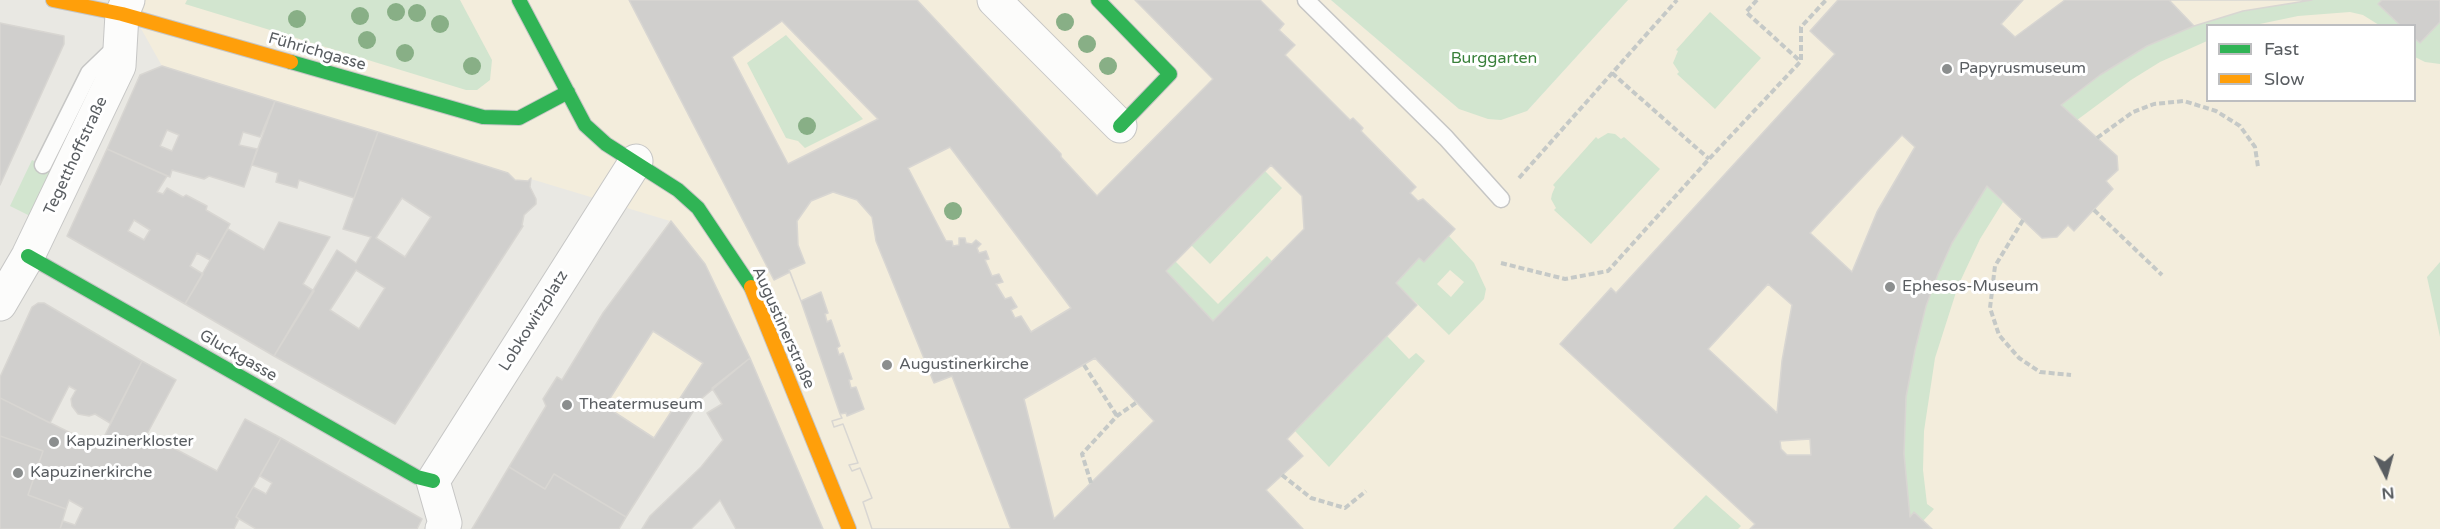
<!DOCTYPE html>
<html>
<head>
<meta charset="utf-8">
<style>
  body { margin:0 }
  #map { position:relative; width:2440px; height:529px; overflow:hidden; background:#e9e8e3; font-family:"Varela Round",sans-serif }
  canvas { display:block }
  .legend { position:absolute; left:2206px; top:24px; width:210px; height:78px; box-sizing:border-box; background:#fff; border:2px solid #bdbec0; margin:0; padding:8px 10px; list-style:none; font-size:18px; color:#595d61 }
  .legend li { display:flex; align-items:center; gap:12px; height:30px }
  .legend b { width:30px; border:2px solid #bdbec0 }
  .north { position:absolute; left:2356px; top:445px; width:60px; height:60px; -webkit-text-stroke:4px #fff; paint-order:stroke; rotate:174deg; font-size:16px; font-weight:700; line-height:24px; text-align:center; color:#595d61 }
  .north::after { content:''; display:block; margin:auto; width:21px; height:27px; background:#595d61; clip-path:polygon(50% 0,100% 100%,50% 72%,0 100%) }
</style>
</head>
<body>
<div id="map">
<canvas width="2440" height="529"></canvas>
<ul class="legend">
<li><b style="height:8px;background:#30b455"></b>Fast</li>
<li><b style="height:8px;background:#ff9f0a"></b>Slow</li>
</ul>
<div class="north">N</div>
</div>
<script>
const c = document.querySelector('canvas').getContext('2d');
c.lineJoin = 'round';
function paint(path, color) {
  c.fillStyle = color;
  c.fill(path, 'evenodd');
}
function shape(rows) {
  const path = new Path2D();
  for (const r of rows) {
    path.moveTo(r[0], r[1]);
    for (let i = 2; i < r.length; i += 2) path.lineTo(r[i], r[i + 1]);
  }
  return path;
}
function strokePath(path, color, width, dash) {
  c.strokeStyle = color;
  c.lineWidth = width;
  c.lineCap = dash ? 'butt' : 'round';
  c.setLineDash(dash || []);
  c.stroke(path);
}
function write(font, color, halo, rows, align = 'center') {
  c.font = font + ' "Varela Round",sans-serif';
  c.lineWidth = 6;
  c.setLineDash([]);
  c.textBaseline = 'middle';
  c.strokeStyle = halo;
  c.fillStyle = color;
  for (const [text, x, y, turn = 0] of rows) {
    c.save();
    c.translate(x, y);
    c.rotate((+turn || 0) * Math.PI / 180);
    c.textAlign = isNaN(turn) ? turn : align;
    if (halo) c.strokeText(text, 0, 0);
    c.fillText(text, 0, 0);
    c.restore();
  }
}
paint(shape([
  [125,0,1331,0,1459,109,1527,111,1628,0,2440,0,2440,529,823,529,750,358,701,399,619,529,472,529,546,406,543,399,557,377,562,380,603,313,670,221,531,179,528,181,515,180,508,173,162,66],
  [2208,26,2414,26,2414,100,2208,100]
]), '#f3eddc');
paint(shape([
  [187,0,460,0,492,60,490,80,477,90,466,90,185,4],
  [1331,0,1628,0,1527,111,1501,120,1488,119,1459,109],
  [2312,0,2382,0,2378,4,2401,25,2379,25,2363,15,2350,12,2298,16,2255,25,2208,26,2207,41,2160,62,2131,80,2077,120,2061,105,2100,75,2147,46,2194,26,2243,11],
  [1710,12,1761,58,1715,109,1677,74,1679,72,1673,63,1678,51,1676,50],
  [2440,22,2440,64,2425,62,2415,57,2414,38,2420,43],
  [786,35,863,119,805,148,798,141,786,138,747,63],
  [1608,133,1615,134,1621,139,1624,137,1660,169,1591,244,1554,210,1556,208,1551,199,1552,194,1555,187,1553,185,1596,137,1598,139],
  [32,160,52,170,30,216,10,206],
  [1265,171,1282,188,1210,264,1191,245],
  [1987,186,2003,202,1980,239,1958,286,1935,358,1924,431,1923,470,1927,504,1934,509,1923,521,1914,513,1910,517,1904,454,1906,397,1915,350,1926,306,1938,274,1952,243],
  [1449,236,1474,263,1486,289,1484,299,1449,335,1396,283,1419,258,1424,262],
  [1450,270,1464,282,1451,297,1437,284],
  [1267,256,1272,261,1213,321,1166,271,1175,261,1218,304],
  [2440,262,2440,337,2427,277],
  [1387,336,1409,359,1416,353,1425,361,1329,467,1295,431],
  [1706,495,1741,526,1738,529,1673,529]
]), '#d2e5cf');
const building = shape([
  [629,0,917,0,1061,154,1061,157,1097,196,1213,79,1135,0,1260,0,1284,24,1279,30,1295,45,1285,55,1350,120,1353,118,1363,128,1361,131,1416,187,1410,193,1418,201,1423,199,1455,229,1424,262,1419,258,1396,283,1417,305,1287,439,1303,456,1266,490,1303,529,872,529,863,502,872,498,860,468,852,471,849,465,858,463,843,424,834,427,832,421,842,418,840,414,846,413,847,416,864,409,856,387,851,388,849,380,852,379,843,353,839,355,837,348,840,346,831,320,827,322,825,314,828,313,821,292,801,301,790,272,774,280,629,0],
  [782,21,878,119,788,164,732,57,782,21],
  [950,147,1071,308,1031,332,1021,316,1015,318,1011,310,1017,307,1011,297,1005,299,996,284,1003,282,999,274,992,276,985,260,989,259,986,251,979,253,977,248,981,244,976,240,972,244,966,243,965,238,959,238,959,245,953,246,952,241,946,241,908,168,950,147],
  [1271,165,1302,196,1304,229,1213,321,1166,271,1271,165],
  [1095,358,1154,421,1054,519,1024,399,1095,358],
  [1838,0,2023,0,2001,24,2015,37,2065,0,2312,0,2243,11,2194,26,2147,46,2100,75,2061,105,2117,156,2118,170,2106,181,2113,189,2074,231,2068,225,2057,237,2042,238,1987,186,1952,243,1938,274,1926,306,1915,350,1906,397,1904,454,1910,517,1914,512,1932,529,1750,529,1755,524,1560,344,1611,288,1616,293,1835,54,1810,31,1838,0],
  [1902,135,1915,147,1877,212,1852,272,1810,233,1902,135],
  [1768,284,1792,305,1782,361,1777,413,1708,349,1768,284],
  [1810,439,1811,455,1787,455,1781,449,1780,441,1810,439],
  [2169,0,2312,0,2243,11,2194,26,2169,0],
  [2382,0,2440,0,2440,22,2420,43,2414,38,2414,26,2401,26,2378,4,2382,0],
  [0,23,64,36,64,44,0,185,0,23],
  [162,66,275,101,260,137,243,132,239,145,257,149,244,187,209,176,204,179,172,170,170,177,107,149,140,75,162,66],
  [167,130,179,135,172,151,160,146,167,130],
  [275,101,378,132,354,198,299,180,297,188,276,182,278,173,252,165,275,101],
  [378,132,508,173,515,180,528,181,531,178,530,187,536,199,536,204,524,215,522,225,523,226,395,424,274,356,337,250,356,263,371,237,343,229,378,132],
  [402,198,431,217,405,257,376,238,402,198],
  [356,270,385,288,359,329,330,310,356,270],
  [107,149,167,176,157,192,163,194,167,188,183,197,186,195,207,206,206,210,230,224,210,260,197,253,190,266,203,274,185,304,67,236,107,149],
  [134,220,150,230,144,240,128,231,134,220],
  [833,192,857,200,872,217,876,241,934,383,952,376,1011,529,872,529,863,502,872,498,860,468,852,471,849,465,858,463,843,424,834,427,832,421,842,418,840,414,846,413,847,416,864,409,856,387,851,388,849,380,852,379,843,353,839,355,837,348,840,346,831,320,827,322,825,314,828,313,821,292,801,301,789,270,805,263,798,245,797,221,811,201,833,192],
  [671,221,705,264,750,358,701,399,626,517,554,474,545,489,509,467,546,406,543,399,557,377,562,380,603,313,671,221],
  [653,331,703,363,654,438,605,406,653,331],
  [279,222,330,237,303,284,314,291,274,356,185,304,228,229,264,250,279,222],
  [821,292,828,313,825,314,827,322,831,320,840,346,837,348,839,355,843,353,852,379,849,380,851,388,856,387,864,409,847,416,846,413,840,414,801,301,821,292],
  [38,303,44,303,142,361,110,423,95,414,89,416,78,414,72,406,71,399,76,390,69,386,50,423,0,398,0,377,32,307,38,303],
  [750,358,823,529,736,529,720,500,691,529,642,529,650,516,701,467,723,440,707,413,722,404,712,388,750,358],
  [142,361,176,380,147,434,217,471,245,419,281,438,236,517,239,519,234,529,60,529,63,521,75,525,83,508,69,500,66,509,28,495,43,451,0,436,0,398,99,447,142,361],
  [0,436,43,451,28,495,66,509,60,529,0,529,0,436],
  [281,438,422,519,417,529,256,529,236,517,253,487,266,494,272,483,260,476,281,438],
  [509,467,545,489,554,474,626,517,619,529,472,529,509,467]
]);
paint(building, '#d0cfcd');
strokePath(building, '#d8d6d2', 1.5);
const lane = shape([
  [1306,0,1446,138,1501,199],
  [43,165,89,73,118,45]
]);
const street = shape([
  [994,0,1120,126],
  [0,304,28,256,119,66,122,14,128,0],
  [442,529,445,523,433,481,636,161]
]);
const fast = shape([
  [519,0,585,125,606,144,678,190,698,208,751,287],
  [1098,0,1170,74,1120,126],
  [291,62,483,117,519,118,568,92],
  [28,256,417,477,433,481]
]);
const slow = shape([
  [53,0,122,14,291,62],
  [751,287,849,529]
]);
strokePath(lane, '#c6c6c5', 19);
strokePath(street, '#c6c6c5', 35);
strokePath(fast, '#c5c5c5', 16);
strokePath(slow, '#c5c5c5', 16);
strokePath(shape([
  [1757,0,1746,12,1800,61],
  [1612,73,1709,159],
  [2097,138,2133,112,2154,104,2184,101,2216,111,2240,126,2255,147,2258,167],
  [1519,178,1677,0],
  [2094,210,2162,275],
  [2023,220,1995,266,1990,308,1999,335,2019,358,2040,372,2071,375],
  [1501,263,1565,279,1608,271,1709,159,1801,61,1801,27,1826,0],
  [1084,365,1117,416],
  [1282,475,1311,498,1345,508,1366,491],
  [1091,483,1082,454,1117,416,1137,402]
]), '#c5c9c7', 4, [6, 3]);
strokePath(lane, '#fcfcfb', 16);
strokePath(street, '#fcfcfb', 33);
strokePath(fast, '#30b455', 14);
strokePath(slow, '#ff9f0a', 14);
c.fillStyle = '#88af86';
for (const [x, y] of [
  [396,12],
  [417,13],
  [360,16],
  [297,19],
  [1065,22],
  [440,24],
  [367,40],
  [1087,44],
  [405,53],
  [472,66],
  [1108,66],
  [807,126],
  [953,211]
]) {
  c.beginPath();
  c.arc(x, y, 9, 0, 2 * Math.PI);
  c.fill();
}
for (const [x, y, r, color] of [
  [1947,69,6,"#8b8e8e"],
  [1890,287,6,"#8b8e8e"],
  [887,365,6,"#8b8e8e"],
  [567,405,6,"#8b8e8e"],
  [54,442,6,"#8b8e8e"],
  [18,473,6,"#8b8e8e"]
]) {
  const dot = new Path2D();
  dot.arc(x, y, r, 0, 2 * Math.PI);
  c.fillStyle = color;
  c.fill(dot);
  strokePath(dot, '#fff', 2);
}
write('16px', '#595d61', '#fff', [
  ["Führichgasse",317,52,16],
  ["Tegetthoffstraße",76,156,-65],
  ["Lobkowitzplatz",534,321,-58],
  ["Augustinerstraße",783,328,66],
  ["Gluckgasse",238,356,30]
]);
write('16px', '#39803a', '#fff', [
  ["Burggarten",1494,59]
]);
write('16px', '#595d61', '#fff', [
  ["Papyrusmuseum",1959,69],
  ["Ephesos-Museum",1902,287],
  ["Augustinerkirche",899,365],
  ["Theatermuseum",579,405],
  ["Kapuzinerkloster",66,442],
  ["Kapuzinerkirche",30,473]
], 'left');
</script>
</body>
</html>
